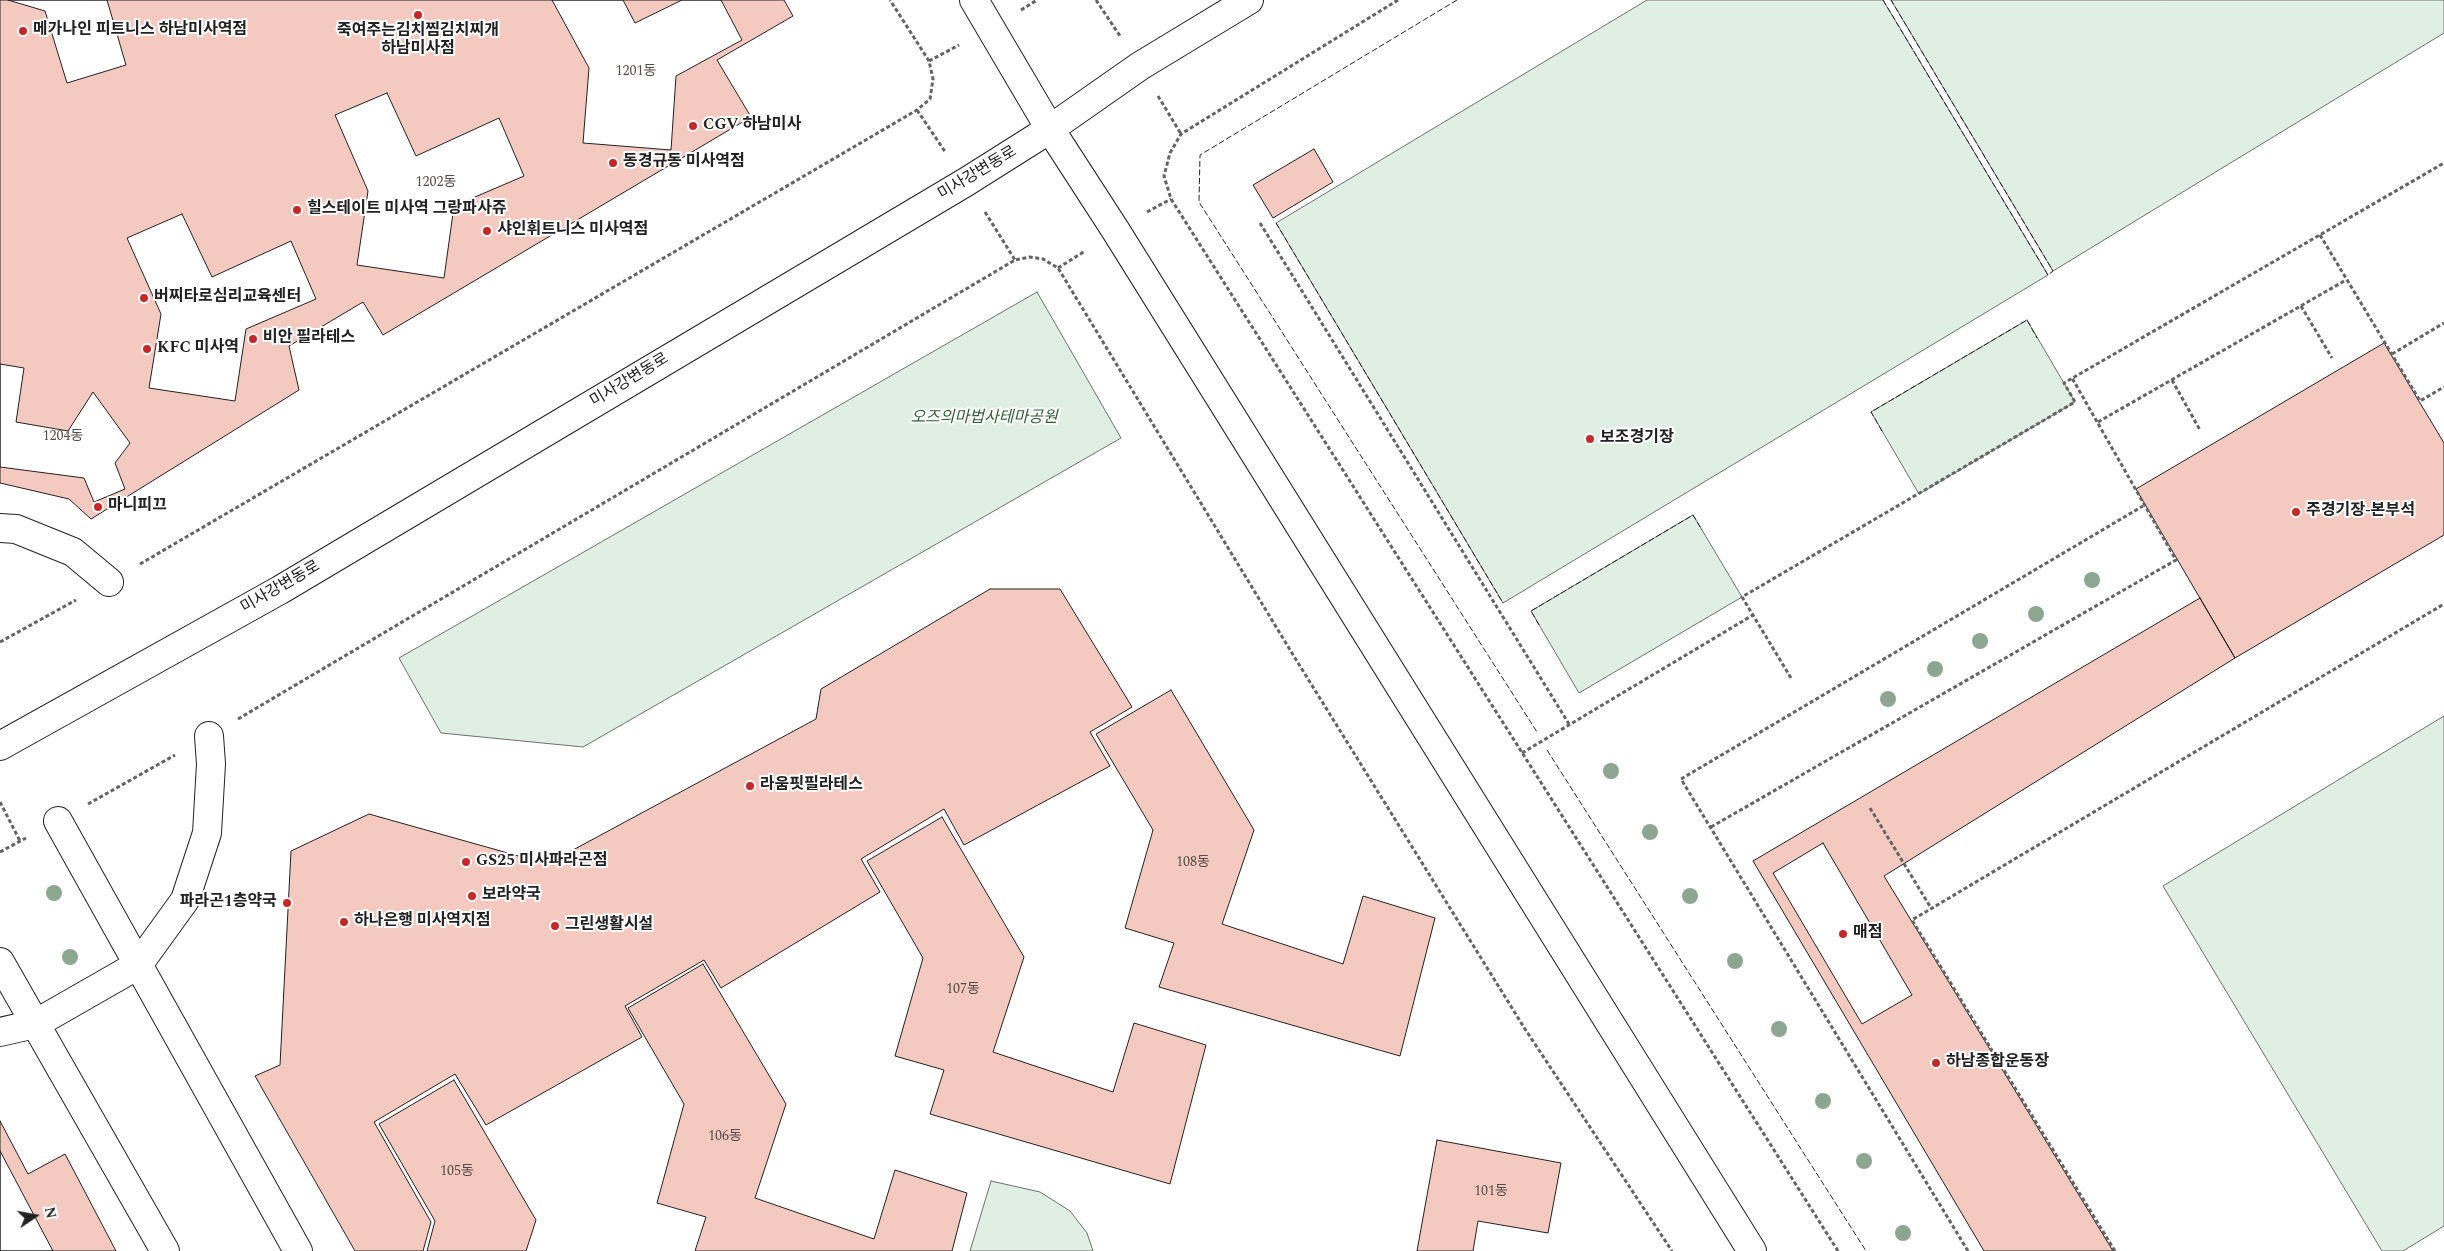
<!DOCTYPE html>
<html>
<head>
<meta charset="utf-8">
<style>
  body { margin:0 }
  #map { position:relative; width:2444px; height:1251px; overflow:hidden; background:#fff; font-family:Spectral,serif }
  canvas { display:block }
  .north { position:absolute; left:10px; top:1191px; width:50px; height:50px; -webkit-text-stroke:4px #fff; paint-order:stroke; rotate:78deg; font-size:14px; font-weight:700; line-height:20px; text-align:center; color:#222 }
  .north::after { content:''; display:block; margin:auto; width:18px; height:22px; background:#222; clip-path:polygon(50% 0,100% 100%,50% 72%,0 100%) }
</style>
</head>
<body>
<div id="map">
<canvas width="2444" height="1251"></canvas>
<div class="north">N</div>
</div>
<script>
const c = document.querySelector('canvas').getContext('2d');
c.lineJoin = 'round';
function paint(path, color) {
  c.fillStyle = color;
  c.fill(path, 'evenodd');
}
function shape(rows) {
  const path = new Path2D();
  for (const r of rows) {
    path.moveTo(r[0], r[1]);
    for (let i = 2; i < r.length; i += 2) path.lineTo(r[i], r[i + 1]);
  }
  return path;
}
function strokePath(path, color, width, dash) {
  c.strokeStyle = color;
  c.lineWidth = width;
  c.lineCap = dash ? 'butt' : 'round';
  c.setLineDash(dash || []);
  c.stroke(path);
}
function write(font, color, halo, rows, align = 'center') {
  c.font = font + ' Spectral,"Noto Sans KR",serif';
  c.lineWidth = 4;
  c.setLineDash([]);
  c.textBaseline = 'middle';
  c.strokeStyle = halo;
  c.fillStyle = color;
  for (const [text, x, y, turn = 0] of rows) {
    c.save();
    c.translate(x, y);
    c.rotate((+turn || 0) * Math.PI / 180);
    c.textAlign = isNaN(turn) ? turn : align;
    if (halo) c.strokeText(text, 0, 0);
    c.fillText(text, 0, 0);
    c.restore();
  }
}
const green = shape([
  [1647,0,1883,0,2048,275,1503,603,1276,223,1647,0],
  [1891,0,2444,0,2444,33,2053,271,1891,0],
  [1037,292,1121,438,583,747,441,733,399,658,1037,292],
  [2027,320,2075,402,1919,494,1871,412,2027,320],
  [1693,515,1742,597,1579,693,1531,611,1693,515],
  [2444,716,2444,1226,2403,1251,2382,1251,2163,886,2444,716],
  [991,1181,1040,1192,1070,1211,1087,1233,1093,1251,970,1251,991,1181]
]);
paint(green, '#e0efe3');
strokePath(green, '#6f6f6f', 1);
const building = shape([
  [0,0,784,0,793,16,717,60,751,117,383,335,363,302,289,346,299,390,91,519,69,499,0,483,0,0],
  [8,0,107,0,126,65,67,83,45,11,8,0],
  [552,0,623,0,635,23,682,0,721,0,742,40,676,76,671,150,583,143,589,68,552,0],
  [387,93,416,156,499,118,524,176,454,206,444,278,357,265,368,191,335,115,387,93],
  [1314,149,1333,182,1273,218,1253,185,1314,149],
  [182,214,212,277,291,241,316,299,246,329,235,401,149,388,161,314,127,238,182,214],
  [2384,343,2444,443,2444,535,2235,658,2136,489,2384,343],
  [0,364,24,368,16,422,68,431,93,392,130,443,115,463,125,489,94,502,84,478,0,467,0,364],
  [990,589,1060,589,1132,707,1090,732,1110,766,964,845,944,809,861,859,880,892,721,988,704,960,625,1006,642,1037,486,1125,455,1074,374,1122,431,1222,423,1251,355,1251,255,1076,280,1065,291,851,369,814,547,864,816,719,821,689,990,589],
  [2200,598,2235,658,1884,876,2113,1251,1984,1251,1753,861,2200,598],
  [1171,690,1254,830,1222,924,1343,964,1363,896,1435,918,1400,1056,1159,987,1174,943,1125,928,1153,830,1096,734,1171,690],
  [942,817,1024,957,993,1052,1113,1092,1134,1023,1206,1045,1170,1184,930,1114,944,1070,895,1056,923,958,867,861,942,817],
  [1823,843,1912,995,1862,1024,1773,873,1823,843],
  [703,964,786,1104,755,1198,874,1239,895,1170,967,1193,952,1251,695,1251,706,1217,657,1203,684,1104,628,1008,703,964],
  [454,1080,536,1220,526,1251,427,1251,435,1221,379,1124,454,1080],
  [0,1121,28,1174,65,1154,116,1251,0,1251,0,1121],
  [1437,1140,1561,1163,1548,1233,1478,1221,1473,1251,1417,1251,1437,1140],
  [0,1151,53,1251,0,1251,0,1151]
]);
paint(building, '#f3c9c0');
strokePath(building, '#222', 1);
const street = shape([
  [0,528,16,529,73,552,109,582],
  [58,821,298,1251],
  [0,962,165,1251],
  [0,1032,35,1024,138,965,185,900,207,833,211,764,209,736]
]);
const secondary = shape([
  [974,0,1050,129,1116,231,1752,1251],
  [0,746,280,590,966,182,1050,129,1140,66,1249,0]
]);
strokePath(street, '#222', 30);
strokePath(secondary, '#222', 30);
strokePath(shape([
  [1096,0,1120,36],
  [1398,0,1181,134,1170,153,1164,176,1171,199,1838,1251],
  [1021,10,1037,0],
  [929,61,959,45],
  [1158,96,1181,134],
  [917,110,946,153],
  [985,212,1015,260],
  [1147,212,1171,199],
  [1260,223,1569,724],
  [2320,235,2420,401,2444,387],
  [1058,268,1085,251],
  [2301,306,2332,358],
  [2392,354,2444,323],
  [2172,380,2200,430],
  [2098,422,2346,280],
  [140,564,917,110,930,99,933,79,929,61,890,0],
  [0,642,76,600],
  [1791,678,1742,597,2075,402,2064,383,2444,163],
  [238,719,1015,260,1030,257,1043,259,1058,268,1295,658,1525,1029,1672,1251],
  [1522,753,1753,615],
  [0,802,20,841],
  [88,804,175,755],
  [1870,808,1931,908],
  [1711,827,2176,560,2072,378],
  [0,852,26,838],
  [1968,1251,1681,779,2143,506],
  [2115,1251,1912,920,2444,604]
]), '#646464', 3, [4, 2.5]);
strokePath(street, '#fff', 28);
strokePath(secondary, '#fff', 28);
strokePath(shape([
  [1457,0,1200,155,1199,202,1537,732],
  [1883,0,2048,275,2053,271,1891,0],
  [1276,223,1503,603],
  [1882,431,1871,412,2027,320,2037,338],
  [1539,625,1531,611,1693,515,1702,530],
  [1547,750,1866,1251]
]), '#222', 1, [6, 2.5]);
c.fillStyle = '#8da692';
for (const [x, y] of [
  [2092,580],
  [2036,614],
  [1980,641],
  [1935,669],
  [1888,699],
  [1611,771],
  [1650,832],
  [54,893],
  [1690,896],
  [70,957],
  [1735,961],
  [1779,1029],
  [1823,1101],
  [1864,1161],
  [1903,1233]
]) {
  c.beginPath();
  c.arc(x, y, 8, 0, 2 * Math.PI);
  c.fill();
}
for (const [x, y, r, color] of [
  [418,15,5,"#c62828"],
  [23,31,5,"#c62828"],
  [693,126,5,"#c62828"],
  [613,163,5,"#c62828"],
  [297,210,5,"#c62828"],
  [487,231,5,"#c62828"],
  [144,298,5,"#c62828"],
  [253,339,5,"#c62828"],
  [147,349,5,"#c62828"],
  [1590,439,5,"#c62828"],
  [98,507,5,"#c62828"],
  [2296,512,5,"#c62828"],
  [750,786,5,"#c62828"],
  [466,862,5,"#c62828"],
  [472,896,5,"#c62828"],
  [287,903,5,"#c62828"],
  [344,922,5,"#c62828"],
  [555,926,5,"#c62828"],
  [1843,934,5,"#c62828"],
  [1936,1063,5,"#c62828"]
]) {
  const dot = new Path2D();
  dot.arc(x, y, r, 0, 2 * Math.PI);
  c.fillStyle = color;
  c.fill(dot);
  strokePath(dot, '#fff', 2);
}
write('14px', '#564c4a', null, [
  ["1201동",636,72],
  ["1202동",436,183],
  ["1204동",63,437],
  ["108동",1193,863],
  ["107동",963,990],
  ["106동",725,1137],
  ["105동",457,1172],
  ["101동",1491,1192]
]);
write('bold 16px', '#222', '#fff', [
  ["메가나인 피트니스 하남미사역점",33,31],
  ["죽여주는김치찜김치찌개",418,32,"center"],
  ["하남미사점",418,50,"center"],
  ["CGV 하남미사",703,126],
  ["동경규동 미사역점",623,163],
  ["힐스테이트 미사역 그랑파사쥬",307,210],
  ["샤인휘트니스 미사역점",497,231],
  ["버찌타로심리교육센터",154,298],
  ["비안 필라테스",263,339],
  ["KFC 미사역",157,349],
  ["보조경기장",1600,439],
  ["마니피끄",108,507],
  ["주경기장-본부석",2306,512],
  ["라움핏필라테스",760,786],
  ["GS25 미사파라곤점",476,862],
  ["보라약국",482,896],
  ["파라곤1층약국",277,903,"right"],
  ["하나은행 미사역지점",354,922],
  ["그린생활시설",565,926],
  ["매점",1853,934],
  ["하남종합운동장",1946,1063]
], 'left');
write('16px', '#222', '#fff', [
  ["미사강변동로",978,174,-31],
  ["미사강변동로",630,381,-31],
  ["미사강변동로",281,588,-30]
]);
write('italic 16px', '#2f5e38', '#fff', [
  ["오즈의마법사테마공원",984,419]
]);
</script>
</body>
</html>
